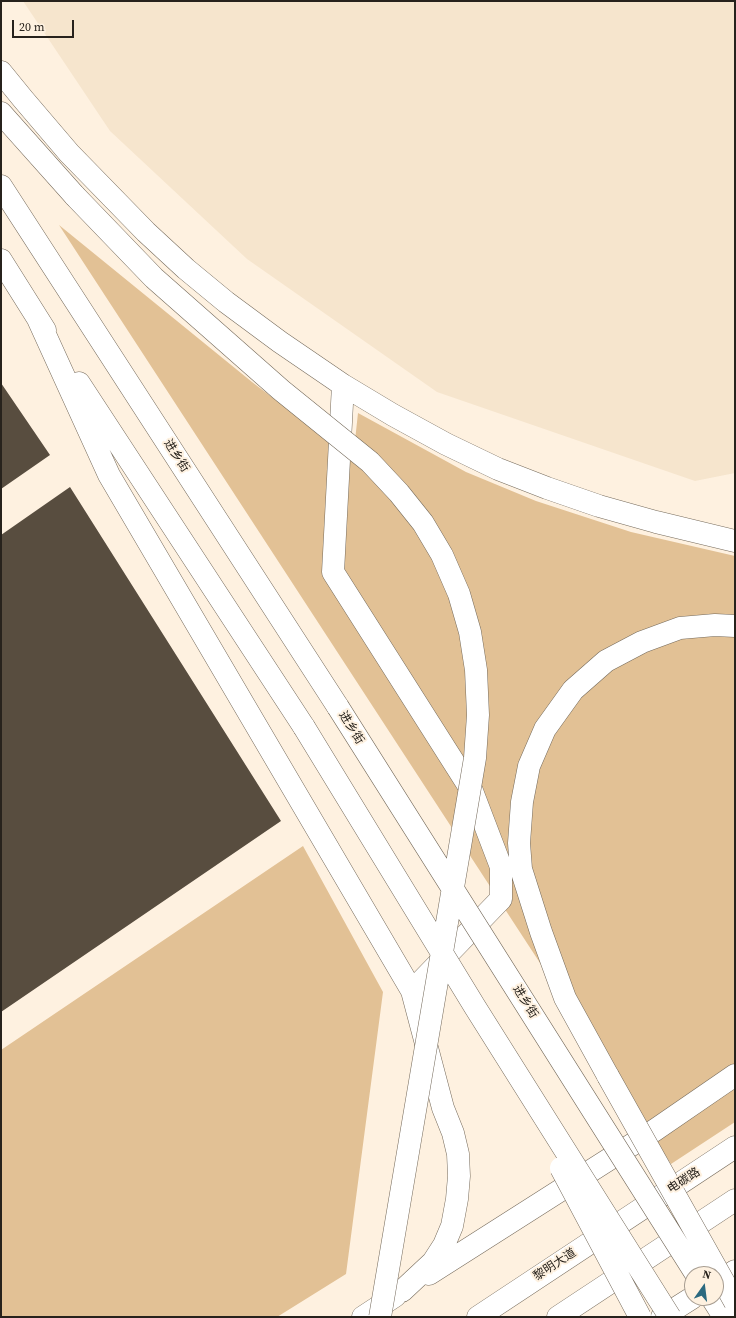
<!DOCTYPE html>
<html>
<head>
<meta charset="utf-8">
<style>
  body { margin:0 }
  #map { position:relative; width:736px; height:1318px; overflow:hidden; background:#fef1e0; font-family:"Source Serif 4",serif }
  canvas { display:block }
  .frame { position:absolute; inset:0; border:2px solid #27221c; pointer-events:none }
  .north { position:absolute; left:684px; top:1266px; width:40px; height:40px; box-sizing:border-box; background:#fef1e0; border:1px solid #a89e92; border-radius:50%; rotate:14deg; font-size:11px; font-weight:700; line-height:16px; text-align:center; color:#27221c }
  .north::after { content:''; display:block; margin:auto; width:14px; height:18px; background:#2b697f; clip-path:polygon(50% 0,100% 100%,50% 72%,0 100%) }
  .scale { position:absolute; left:12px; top:20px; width:62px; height:18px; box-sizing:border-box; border:2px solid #27221c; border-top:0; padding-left:5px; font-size:12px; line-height:14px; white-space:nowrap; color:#27221c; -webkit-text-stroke:3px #fef1e0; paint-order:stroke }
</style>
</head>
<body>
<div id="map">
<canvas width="736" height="1318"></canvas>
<div class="frame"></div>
<div class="north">N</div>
<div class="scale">20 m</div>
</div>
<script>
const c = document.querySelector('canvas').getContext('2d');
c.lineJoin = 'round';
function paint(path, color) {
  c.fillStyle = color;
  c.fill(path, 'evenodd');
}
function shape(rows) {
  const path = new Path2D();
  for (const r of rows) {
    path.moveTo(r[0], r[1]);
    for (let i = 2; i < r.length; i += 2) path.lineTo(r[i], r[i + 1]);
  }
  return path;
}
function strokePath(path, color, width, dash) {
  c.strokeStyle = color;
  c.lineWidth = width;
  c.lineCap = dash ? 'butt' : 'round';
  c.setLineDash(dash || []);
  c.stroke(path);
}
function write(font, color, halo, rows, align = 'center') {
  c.font = font + ' "Source Serif 4","Noto Sans SC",serif';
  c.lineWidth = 4;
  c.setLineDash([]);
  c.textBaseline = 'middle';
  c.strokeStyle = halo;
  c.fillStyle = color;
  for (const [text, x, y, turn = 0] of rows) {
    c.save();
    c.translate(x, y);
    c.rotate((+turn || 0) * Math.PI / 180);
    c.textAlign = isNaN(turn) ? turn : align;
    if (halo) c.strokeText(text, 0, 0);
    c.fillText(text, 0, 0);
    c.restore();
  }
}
paint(shape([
  [23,1,735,1,735,473,695,481,437,392,247,259,110,131]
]), '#f6e5cd');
paint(shape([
  [59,225,252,382,353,459,358,413,466,472,536,501,631,532,735,556,735,1122,671,1164],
  [303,846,383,992,346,1274,277,1317,1,1317,1,1050]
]), '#e2c195');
paint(shape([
  [1,383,50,455,1,489],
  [70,487,281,821,1,1012,1,535]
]), '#584d3f');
const highway = shape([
  [1,72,23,99,69,153,146,232,186,269,226,302,280,342,343,385,393,415,446,444,498,469,547,488,599,506,656,522,735,541],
  [1,113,75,196],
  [1,186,338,707],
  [1,260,45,330],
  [38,319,109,475,412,991,443,1108,453,1133,458,1154,459,1176,457,1199,452,1226,444,1245,433,1262,402,1291],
  [79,383,304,727],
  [343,385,333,572,472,791,501,867,501,899,412,991],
  [608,1076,565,998,541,932,521,869,519,843,522,802,529,766,545,729,573,690,606,661,642,642,680,628,715,625,735,626],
  [429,1274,655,1130,735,1075],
  [716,1283,735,1271],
  [712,1298,724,1317],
  [363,1317,395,1296],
  [478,1317,735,1147],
  [558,1317,735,1200],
  [662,1317,692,1298]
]);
strokePath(highway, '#766b5c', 23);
strokePath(highway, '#fff', 22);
const highwayBridge = shape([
  [75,196,154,278,281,390,370,462,399,493,423,523,442,555,459,594,470,632,476,670,478,715,475,758,380,1317],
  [338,707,696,1274],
  [304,727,475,1007,670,1317],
  [608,1076,735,1302],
  [561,1168,640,1317]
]);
strokePath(highwayBridge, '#766b5c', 23, []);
strokePath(highwayBridge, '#fff', 22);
write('12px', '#27221c', '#fef1e0', [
  ["进乡街",176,456,57],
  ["进乡街",351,728,58],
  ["进乡街",525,1002,58],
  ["电碳路",684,1181,-33],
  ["黎明大道",555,1265,-33]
]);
</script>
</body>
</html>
